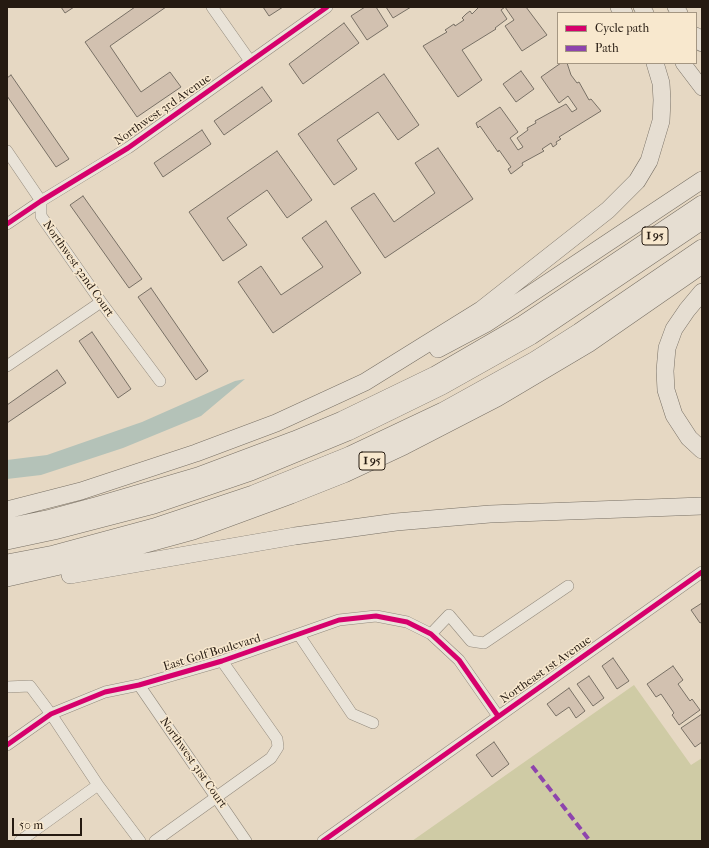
<!DOCTYPE html>
<html>
<head>
<meta charset="utf-8">
<style>
  body { margin:0 }
  #map { position:relative; width:709px; height:848px; overflow:hidden; background:#e6d8c3; font-family:"IM FELL French Canon",serif }
  canvas { display:block }
  .frame { position:absolute; inset:0; border:8px solid #251a11; pointer-events:none }
  .legend { position:absolute; left:557px; top:12px; width:140px; height:52px; box-sizing:border-box; background:#f8e8ce; border:1px solid #a49682; margin:0; padding:5px 7px; list-style:none; font-size:12px; color:#251a11 }
  .legend li { display:flex; align-items:center; gap:8px; height:20px }
  .legend b { width:20px; border:1px solid #a49682 }
  .scale { position:absolute; left:12px; top:818px; width:70px; height:18px; box-sizing:border-box; border:2px solid #251a11; border-top:0; padding-left:5px; font-size:12px; line-height:14px; white-space:nowrap; color:#251a11; -webkit-text-stroke:3px #f8e8ce; paint-order:stroke }
</style>
</head>
<body>
<div id="map">
<canvas width="709" height="848"></canvas>
<div class="frame"></div>
<ul class="legend">
<li><b style="height:5px;background:#d6006c"></b>Cycle path</li>
<li><b style="height:5px;background:#8e44ad"></b>Path</li>
</ul>
<div class="scale">50 m</div>
</div>
<script>
const c = document.querySelector('canvas').getContext('2d');
c.lineJoin = 'round';
function paint(path, color) {
  c.fillStyle = color;
  c.fill(path, 'evenodd');
}
function shape(rows) {
  const path = new Path2D();
  for (const r of rows) {
    path.moveTo(r[0], r[1]);
    for (let i = 2; i < r.length; i += 2) path.lineTo(r[i], r[i + 1]);
  }
  return path;
}
function strokePath(path, color, width, dash) {
  c.strokeStyle = color;
  c.lineWidth = width;
  c.lineCap = dash ? 'butt' : 'round';
  c.setLineDash(dash || []);
  c.stroke(path);
}
function write(font, color, halo, rows, align = 'center') {
  c.font = font + ' "IM FELL French Canon",serif';
  c.lineWidth = 3;
  c.setLineDash([]);
  c.textBaseline = 'middle';
  c.strokeStyle = halo;
  c.fillStyle = color;
  for (const [text, x, y, turn = 0] of rows) {
    c.save();
    c.translate(x, y);
    c.rotate((+turn || 0) * Math.PI / 180);
    c.textAlign = isNaN(turn) ? turn : align;
    if (halo) c.strokeText(text, 0, 0);
    c.fillText(text, 0, 0);
    c.restore();
  }
}
paint(shape([
  [634,685,691,765,702,758,702,841,412,841]
]), '#cfcba5');
paint(shape([
  [245,379,201,416,123,448,41,475,7,479,7,460,47,455,142,422,235,381]
]), '#b4c2b8');
const building = shape([
  [61,7,74,7,65,13,61,7],
  [135,7,166,7,110,46,141,92,170,72,181,87,137,117,85,42,135,7],
  [263,7,283,7,269,16,263,7],
  [365,7,376,7,388,26,367,40,351,16,365,7],
  [386,7,411,7,393,18,386,7],
  [479,7,526,7,547,35,522,51,505,26,514,20,505,7,501,10,507,19,495,28,496,29,462,50,482,80,458,97,423,46,447,32,445,30,454,24,455,26,464,20,462,18,466,14,470,11,472,14,479,7],
  [344,23,359,43,303,84,289,64,344,23],
  [561,63,567,63,571,75,577,83,579,82,589,100,591,99,601,111,559,137,561,139,556,142,557,144,553,147,551,143,542,149,544,151,522,163,523,165,511,174,508,169,511,167,499,150,498,152,480,126,478,128,476,123,500,107,518,132,510,138,518,150,523,147,517,138,528,130,527,128,536,123,535,121,566,104,572,112,577,109,568,96,559,103,541,77,561,63],
  [521,71,534,89,516,102,503,84,521,71],
  [384,74,419,125,398,140,378,112,337,140,357,169,334,185,298,134,384,74],
  [11,75,69,159,56,167,7,96,7,78,11,75],
  [262,87,272,101,224,135,214,121,262,87],
  [202,130,211,144,163,177,154,163,202,130],
  [438,148,473,199,385,258,351,208,374,193,394,222,435,193,415,163,438,148],
  [277,151,312,200,287,218,267,190,227,218,247,245,223,261,189,212,277,151],
  [83,196,142,279,129,288,70,205,83,196],
  [326,221,361,273,273,333,238,282,261,266,281,295,323,267,302,238,326,221],
  [151,288,208,371,196,380,138,297,151,288],
  [92,332,131,389,118,398,79,341,92,332],
  [57,370,66,383,7,423,7,405,57,370],
  [702,603,702,622,700,623,691,610,702,603],
  [613,658,629,681,617,689,602,666,613,658],
  [673,666,683,680,678,684,690,701,692,699,700,710,679,725,672,715,674,713,661,694,656,697,647,684,673,666],
  [589,676,604,698,593,706,577,684,589,676],
  [569,688,585,711,576,718,569,707,556,716,547,704,569,688],
  [702,714,702,742,695,747,681,728,702,714],
  [494,742,509,764,492,777,476,755,494,742]
]);
paint(building, '#d2c1b0');
strokePath(building, '#787065', 1);
const minor = shape([
  [212,7,250,61],
  [7,151,41,201,41,216,101,302,160,381],
  [7,224,41,201,128,148,327,7],
  [7,366,101,302],
  [431,634,449,615,471,641,484,643,568,586],
  [299,635,352,714,373,723],
  [139,685,246,841],
  [7,687,30,686,51,714,98,785,140,841],
  [7,745,51,714,105,692,139,685,222,661,339,620,376,616,407,622,431,634,459,660,498,716],
  [20,841,98,785],
  [155,841,271,758,278,747,277,739,222,661],
  [323,841,702,572]
]);
const major = shape([
  [641,7,646,13],
  [675,7,680,13],
  [696,35,702,44],
  [683,63,702,88]
]);
const highway = shape([
  [619,7,624,13],
  [702,292,687,310,674,329,667,348,665,371,666,390,674,415,689,438,702,450],
  [438,349,487,323,702,180],
  [7,510,81,491,196,453,276,423,365,382,481,310,608,210,637,181,649,161,661,121,662,100,661,83,655,63],
  [7,527,51,518,99,505,198,476,294,440,342,420,435,375,523,324,702,204],
  [7,541,54,531,154,505,251,472,348,432,442,386,531,336,702,221],
  [7,563,54,554,154,527,253,494,350,455,443,411,535,360,579,332,702,248],
  [70,575,295,536,396,522,490,514,702,506],
  [7,578,91,559,193,531,291,495,344,474,404,446,497,398,588,344,702,265]
]);
strokePath(minor, '#938a7d', 12);
strokePath(major, '#787065', 16);
strokePath(highway, '#787065', 18);
strokePath(minor, '#e9e3d8', 11);
strokePath(major, '#e6ded2', 15);
strokePath(highway, '#e6ded2', 17);
strokePath(shape([
  [532,766,590,841]
]), '#8e44ad', 4, [8, 4]);
strokePath(shape([
  [7,224,41,201,128,148,327,7],
  [7,745,51,714,105,692,139,685,222,661,339,620,376,616,407,622,431,634,459,660,498,716],
  [323,841,702,572]
]), '#d6006c', 5);
for (const [x, y, w] of [
  [655,236,26],
  [372,461,26]
]) {
  const box = new Path2D();
  box.roundRect(x - w / 2, y - 9, w, 18, 3);
  c.fillStyle = '#f8e8ce';
  c.fill(box);
  strokePath(box, '#251a11', 1);
}
write('bold 11px', '#251a11', null, [
  ["I 95",655,236],
  ["I 95",372,461]
]);
write('12px', '#251a11', '#f8e8ce', [
  ["Northwest 3rd Avenue",163,110,-35],
  ["Northwest 32nd Court",78,269,55],
  ["East Golf Boulevard",212,653,-17],
  ["Northeast 1st Avenue",546,670,-35],
  ["Northwest 31st Court",193,763,55]
]);
</script>
</body>
</html>
